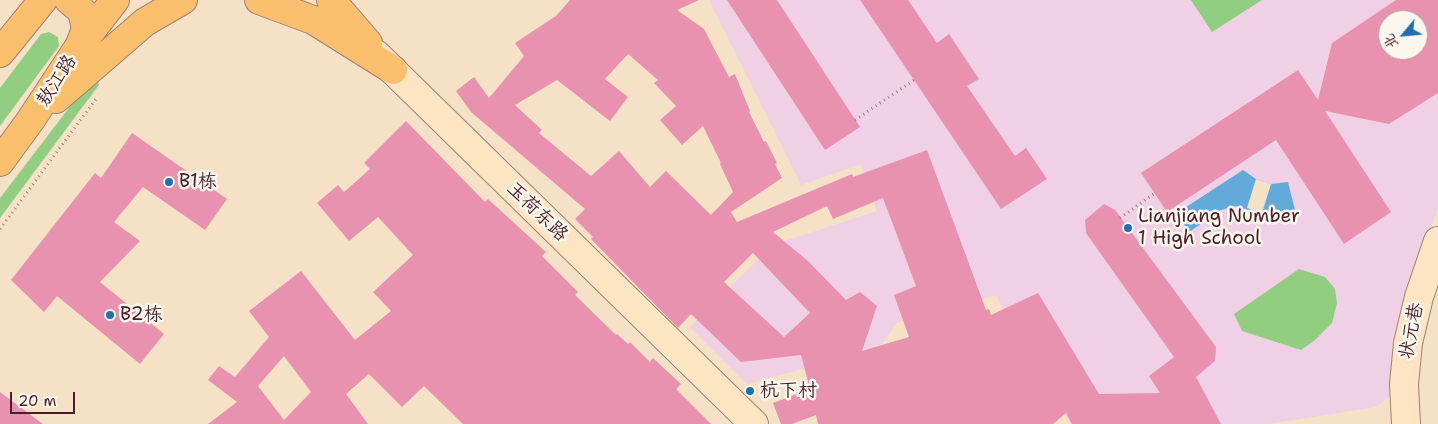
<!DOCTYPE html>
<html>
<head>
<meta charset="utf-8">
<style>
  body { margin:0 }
  #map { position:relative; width:1438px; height:424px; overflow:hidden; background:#f4e1c6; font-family:"Shantell Sans","LXGW WenKai TC",sans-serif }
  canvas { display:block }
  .north { position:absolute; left:1378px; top:10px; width:50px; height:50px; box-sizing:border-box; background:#fbf7ec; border:1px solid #b4a19f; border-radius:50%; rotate:242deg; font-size:14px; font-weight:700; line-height:20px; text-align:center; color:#4a1f2b }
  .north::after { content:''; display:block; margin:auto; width:18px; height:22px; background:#1f6fb2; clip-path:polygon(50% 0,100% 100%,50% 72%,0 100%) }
  .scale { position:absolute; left:10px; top:392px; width:65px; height:22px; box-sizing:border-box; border:2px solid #4a1f2b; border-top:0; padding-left:6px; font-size:15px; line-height:18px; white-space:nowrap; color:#4a1f2b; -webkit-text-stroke:4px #fbf7ec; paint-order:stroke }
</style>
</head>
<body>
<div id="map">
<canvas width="1438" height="424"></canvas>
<div class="north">北</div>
<div class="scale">20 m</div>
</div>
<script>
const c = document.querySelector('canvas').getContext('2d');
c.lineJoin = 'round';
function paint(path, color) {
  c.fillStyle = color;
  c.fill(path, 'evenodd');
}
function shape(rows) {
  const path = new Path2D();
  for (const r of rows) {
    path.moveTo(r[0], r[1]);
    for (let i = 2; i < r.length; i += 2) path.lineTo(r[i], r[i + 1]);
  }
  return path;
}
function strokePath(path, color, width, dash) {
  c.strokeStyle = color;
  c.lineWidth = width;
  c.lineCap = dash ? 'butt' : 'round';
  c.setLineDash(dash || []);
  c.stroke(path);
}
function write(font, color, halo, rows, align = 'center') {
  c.font = font + ' "Shantell Sans","LXGW WenKai TC",sans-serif';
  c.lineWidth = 5;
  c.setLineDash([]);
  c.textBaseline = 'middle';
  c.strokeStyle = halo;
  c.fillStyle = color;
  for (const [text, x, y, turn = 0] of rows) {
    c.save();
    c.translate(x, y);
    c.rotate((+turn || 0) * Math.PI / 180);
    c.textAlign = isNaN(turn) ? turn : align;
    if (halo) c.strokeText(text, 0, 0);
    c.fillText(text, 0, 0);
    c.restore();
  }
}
paint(shape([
  [709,0,1438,0,1438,208,1410,284,1392,395,1376,407,1268,424,1071,424,1028,358,996,295,898,322,879,348,747,384,690,327,773,245,877,211,861,164,801,185],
  [1388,20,1418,20,1418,50,1388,50]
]), '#f0d0e5');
paint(shape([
  [1191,0,1262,0,1212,32],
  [49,32,58,37,59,46,0,126,0,88,41,34],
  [91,79,97,79,99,85,0,218,0,198],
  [1299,269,1325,277,1335,289,1337,303,1332,323,1314,341,1301,350,1242,331,1234,314]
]), '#92ce82');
paint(shape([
  [1243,170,1256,179,1271,184,1288,182,1295,210,1290,223,1236,206,1221,210,1189,232,1177,213]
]), '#62aad9');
paint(shape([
  [1256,179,1271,184,1262,213,1247,208]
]), '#f4e1c6');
paint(shape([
  [570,0,699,0,677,10,704,29,729,77,735,74,750,111,749,112,764,142,766,141,777,163,775,164,782,178,731,212,737,222,852,174,853,177,927,150,986,310,989,309,991,315,1038,293,1099,394,1160,393,1149,376,1174,357,1086,233,1085,220,1104,204,1115,210,1216,347,1215,361,1196,377,1221,424,1072,424,1066,413,1053,424,818,424,816,415,792,424,781,424,773,403,810,389,801,355,741,362,691,314,678,328,591,239,593,237,575,219,585,209,471,112,456,91,474,77,489,98,524,56,515,43,556,16],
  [628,54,658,80,654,83,676,106,660,120,682,145,703,126,721,163,720,164,733,192,711,215,666,171,650,187,619,151,591,176,539,133,542,130,515,105,557,80,610,121,628,97,605,79],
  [883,198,916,286,894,295,909,337,862,351,877,306,860,292,846,300,808,261,773,232,827,206,833,219],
  [753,253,810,313,784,337,724,282],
  [727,0,777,0,860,127,825,150],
  [860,0,908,0,937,43,949,34,979,79,967,86,1015,156,1026,148,1047,179,1001,209],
  [1396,0,1438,0,1438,93,1389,124,1325,111,1391,212,1344,244,1276,140,1167,212,1141,173,1298,70,1318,100,1332,43],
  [1388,20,1418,20,1418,50,1388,50],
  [406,121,485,202,488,199,546,252,542,256,578,292,575,295,616,335,617,334,628,344,630,342,650,362,653,358,681,384,676,389,711,424,463,424,424,386,402,407,369,374,346,394,368,424,208,424,237,402,208,380,219,366,235,377,269,337,249,311,301,271,355,340,391,311,373,292,413,255,378,217,349,241,317,203,338,185,344,192,370,169,364,163],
  [284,356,311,392,284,420,258,386],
  [132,133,227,199,205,230,143,187,114,222,140,241,100,282,164,334,140,364,57,296,44,312,11,280,95,173,101,178],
  [0,392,43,424,0,424]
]), '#e892b0');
const secondary = shape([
  [376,54,754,424],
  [1406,424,1404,384,1408,343,1419,297,1438,241]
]);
const primary = shape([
  [69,0,82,11,86,29,79,47],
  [259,0,313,20,393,70],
  [331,0,368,43],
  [0,53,43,0],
  [56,99,145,22,183,0],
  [0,162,30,121,78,48,115,0]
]);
strokePath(secondary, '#9f8078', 30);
strokePath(primary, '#9f8078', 30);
strokePath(shape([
  [855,120,914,80],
  [1120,218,1155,193],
  [0,229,96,99]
]), '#9f8078', 3, [1, 4]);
strokePath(secondary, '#fde5c4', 28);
strokePath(primary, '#f9bf6c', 28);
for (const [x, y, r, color] of [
  [169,182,5,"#1f6fb2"],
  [1128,228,5,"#1f6fb2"],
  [110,315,5,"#1f6fb2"],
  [750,391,5,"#1f6fb2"]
]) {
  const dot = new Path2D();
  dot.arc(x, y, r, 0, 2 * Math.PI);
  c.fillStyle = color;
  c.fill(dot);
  strokePath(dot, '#fbf7ec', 2);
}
write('19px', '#4a1f2b', '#fbf7ec', [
  ["敖江路",57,81,-57],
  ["玉荷东路",537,212,44],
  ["状元巷",1412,331,-79]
]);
write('19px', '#4a1f2b', '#fbf7ec', [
  ["B1栋",179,182],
  ["Lianjiang Number",1138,217],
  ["1 High School",1138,239],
  ["B2栋",120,315],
  ["杭下村",760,391]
], 'left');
</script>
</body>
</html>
